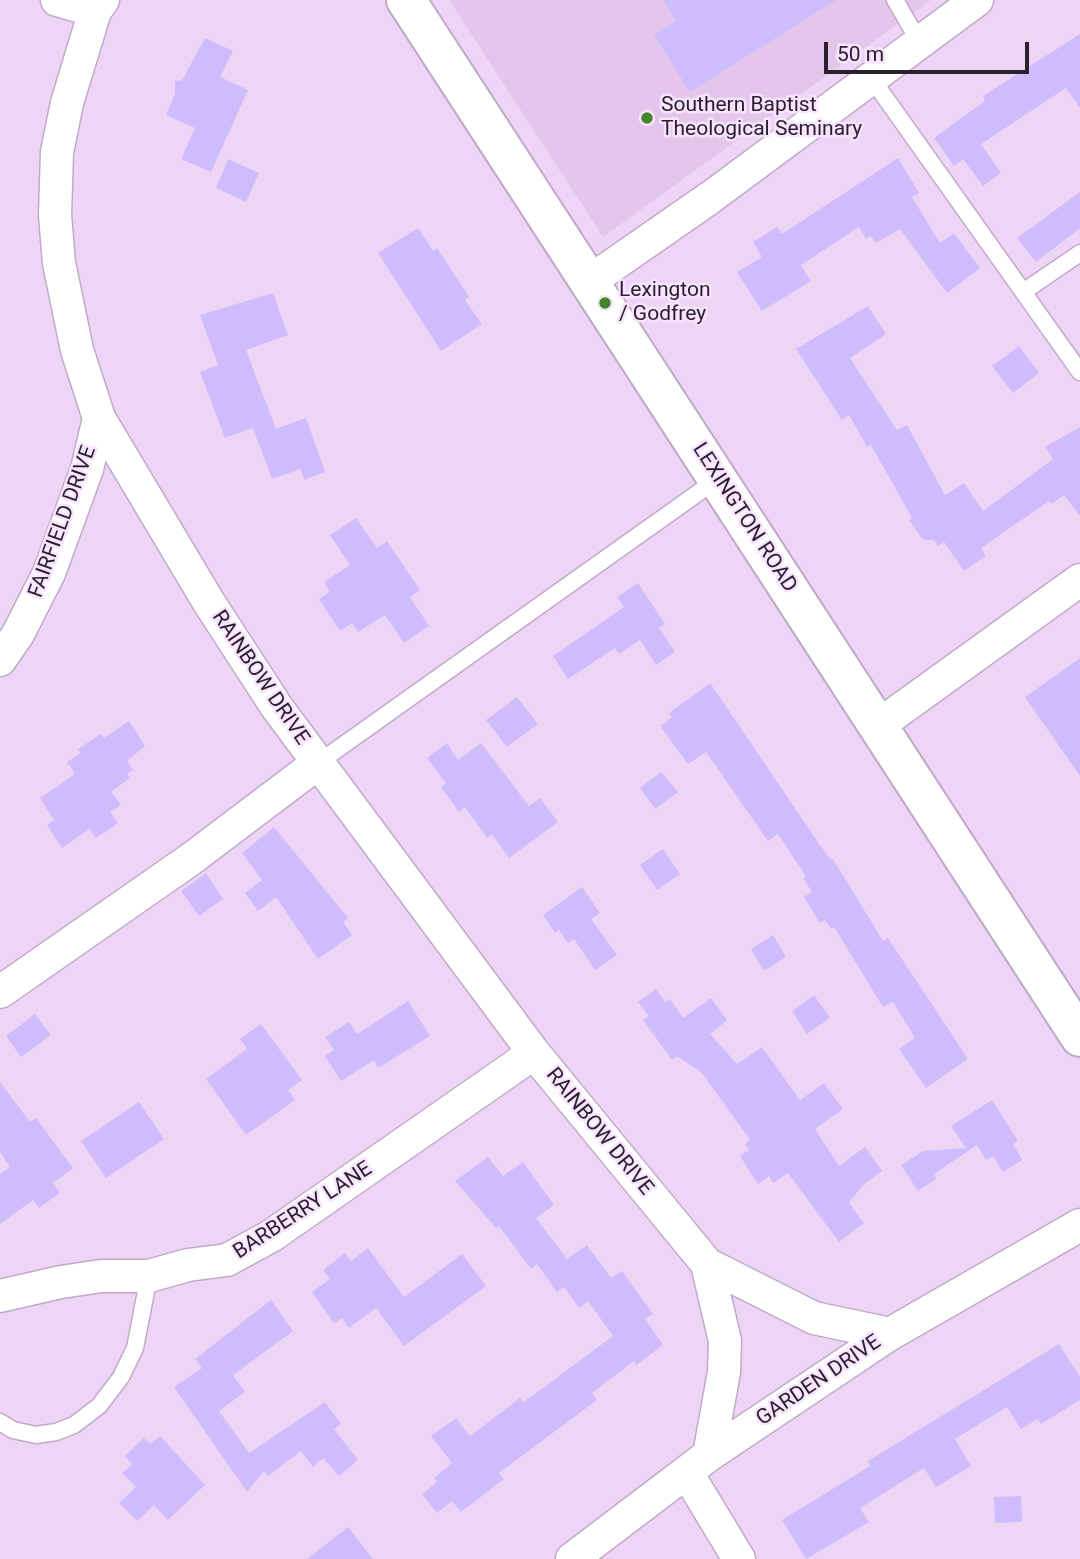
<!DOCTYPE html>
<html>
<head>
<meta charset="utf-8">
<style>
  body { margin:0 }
  #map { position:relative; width:1080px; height:1559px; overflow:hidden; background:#eed5f6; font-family:Roboto,sans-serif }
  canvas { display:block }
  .scale { position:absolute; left:824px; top:42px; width:205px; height:32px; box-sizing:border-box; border:4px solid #2a212d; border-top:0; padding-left:9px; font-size:21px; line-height:24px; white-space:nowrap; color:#2a212d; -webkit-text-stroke:5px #f8e4ff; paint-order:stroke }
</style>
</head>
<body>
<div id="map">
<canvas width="1080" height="1559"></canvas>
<div class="scale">50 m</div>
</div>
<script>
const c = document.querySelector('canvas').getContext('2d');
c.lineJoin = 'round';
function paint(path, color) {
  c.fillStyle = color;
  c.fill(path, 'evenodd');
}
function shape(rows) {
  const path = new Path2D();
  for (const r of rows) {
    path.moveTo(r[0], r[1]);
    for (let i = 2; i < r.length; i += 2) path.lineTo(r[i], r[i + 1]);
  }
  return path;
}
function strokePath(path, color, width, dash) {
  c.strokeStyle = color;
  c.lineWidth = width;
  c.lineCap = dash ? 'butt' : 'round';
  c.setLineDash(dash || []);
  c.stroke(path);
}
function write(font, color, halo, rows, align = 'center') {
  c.font = font + ' Roboto,sans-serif';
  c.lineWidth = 5;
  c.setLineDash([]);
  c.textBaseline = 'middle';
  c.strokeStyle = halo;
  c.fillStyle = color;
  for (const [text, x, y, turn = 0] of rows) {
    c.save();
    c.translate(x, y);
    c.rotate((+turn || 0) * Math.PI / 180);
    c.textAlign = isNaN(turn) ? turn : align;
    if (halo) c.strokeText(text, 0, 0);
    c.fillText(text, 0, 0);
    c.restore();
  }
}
paint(shape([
  [449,0,931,0,603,237]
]), '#e4c6ed');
paint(shape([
  [663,0,836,0,690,92,654,35,676,21],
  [1080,34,1080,108,1066,88,981,144,1001,173,983,186,963,159,954,166,934,138,985,101,983,96],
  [205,38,233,51,220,77,248,90,211,172,181,159,195,128,166,115,175,94,175,81,182,80],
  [898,158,919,193,912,197,940,243,954,233,980,268,947,293,900,229,876,243,871,236,866,239,859,227,801,265,811,281,762,311,737,272,762,257,753,242,777,227,782,234],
  [228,159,259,173,246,202,216,188],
  [1080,192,1080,228,1036,262,1017,238],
  [418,228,433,251,437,248,469,297,465,300,482,324,441,351,378,253],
  [273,293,288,335,246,350,276,429,306,418,325,472,304,480,300,469,272,479,253,428,225,438,200,372,218,365,200,315],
  [868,306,886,334,850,358,897,430,907,425,945,495,964,483,983,511,1053,459,1045,447,1080,427,1080,516,1064,495,1051,504,1049,501,981,548,986,556,964,571,944,542,938,546,934,540,923,540,909,520,912,518,871,445,867,447,849,415,842,420,796,349],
  [1019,346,1039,373,1013,393,992,366],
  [356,518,377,548,387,541,420,590,410,597,429,626,404,643,385,615,358,632,352,623,340,631,319,599,330,592,324,582,350,565,330,535],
  [638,583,665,624,659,628,675,652,656,665,640,640,619,654,615,648,568,679,553,656,624,607,617,597],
  [1080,658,1080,776,1025,697],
  [710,683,822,848,831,860,833,859,883,941,888,938,968,1059,926,1088,899,1049,915,1038,893,1002,883,1007,834,927,831,929,825,920,820,923,804,897,812,892,803,878,806,876,778,834,768,841,706,752,688,764,660,726,672,717,669,713],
  [517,697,538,724,507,747,486,720],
  [129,721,145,746,127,761,133,770,127,774,130,778,111,792,121,805,110,812,118,823,96,838,89,829,62,848,47,825,54,820,40,798,75,774,67,762,81,753,78,749,101,734,104,738],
  [447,743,458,760,481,743,529,806,540,798,558,822,509,858,492,834,487,838,465,807,459,812,441,787,446,783,427,758],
  [661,772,678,792,655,809,640,788],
  [274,827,348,918,343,922,352,935,318,959,276,897,258,911,245,893,262,880,242,853],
  [663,849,680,874,657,890,640,865],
  [206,873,223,899,199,916,181,891],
  [582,887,600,913,591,919,617,955,595,970,574,939,568,943,559,930,555,933,543,915],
  [773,935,786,957,764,971,751,949],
  [656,989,665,1002,670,999,683,1018,711,998,727,1020,710,1034,737,1064,762,1047,800,1100,824,1083,843,1109,815,1129,839,1166,865,1147,882,1171,862,1186,849,1203,864,1223,839,1242,788,1173,773,1183,769,1176,758,1184,740,1156,749,1150,745,1144,750,1140,702,1073,677,1056,672,1060,643,1020,649,1016,638,1002],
  [814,995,830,1018,807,1034,792,1011],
  [408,1001,430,1036,378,1068,374,1060,341,1081,325,1056,334,1050,325,1037,349,1022,357,1034],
  [35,1014,51,1035,21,1057,6,1036],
  [261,1024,302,1080,288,1090,295,1100,246,1135,206,1079,247,1049,240,1039],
  [0,1082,30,1122,36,1118,73,1168,53,1183,60,1193,39,1208,33,1200,0,1224,0,1174,10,1167,0,1152],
  [992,1100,1018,1141,1013,1144,1022,1160,1003,1172,993,1156,986,1160,977,1145,934,1174,936,1179,918,1191,901,1165,923,1151,966,1148,951,1126],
  [139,1102,164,1139,106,1178,81,1141],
  [488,1157,503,1176,523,1162,554,1205,536,1218,567,1259,587,1245,611,1278,622,1271,653,1314,645,1319,663,1345,636,1365,634,1361,592,1393,597,1400,499,1473,504,1479,461,1512,452,1501,437,1513,422,1494,437,1482,434,1478,452,1463,431,1436,456,1418,470,1436,520,1398,524,1402,613,1336,588,1301,579,1308,564,1287,557,1292,537,1264,531,1269,499,1226,496,1228,455,1181],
  [368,1248,404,1297,462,1254,486,1286,404,1346,376,1308,349,1328,342,1318,334,1323,312,1292,330,1279,323,1270,345,1253,351,1261],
  [271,1300,293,1331,233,1375,245,1392,219,1411,249,1453,325,1402,341,1424,334,1429,358,1460,339,1476,323,1458,313,1467,301,1451,268,1476,264,1471,247,1492,174,1387,202,1368,195,1359],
  [1059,1344,1080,1377,1080,1400,1041,1424,1038,1419,1021,1429,1007,1407,955,1439,971,1466,936,1487,924,1468,860,1508,869,1522,806,1559,782,1520,870,1466,868,1461],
  [160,1436,205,1485,168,1520,154,1505,137,1521,119,1503,136,1487,122,1473,132,1464,125,1456,144,1438,150,1444],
  [1021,1496,1022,1522,995,1523,994,1497],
  [348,1527,373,1559,307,1559]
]), '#cfbcfc');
const service = shape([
  [895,0,920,43],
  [872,79,1080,372],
  [1023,292,1080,253],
  [318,763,719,478],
  [0,1422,13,1430,36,1435,56,1432,74,1425,99,1406,121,1377,135,1348,149,1276]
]);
const minor = shape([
  [57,0,95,11],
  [103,0,95,11,67,103,57,152,55,215,59,263,77,350,99,418,208,601,276,706,534,1053,707,1264,814,1318,890,1334],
  [590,281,711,197,977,0],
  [0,660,18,634,49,573,87,469,99,418],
  [879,725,1080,580],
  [0,992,191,859,318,763],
  [707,1264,725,1341,724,1372,709,1455],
  [0,1296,61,1282,101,1276,149,1276,188,1265,227,1260,271,1236,534,1053],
  [687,1473,739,1559],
  [572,1559,709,1455,890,1334,1080,1225]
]);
const primary = shape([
  [406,0,1080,1037]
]);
strokePath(service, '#c1a9c9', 19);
strokePath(minor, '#c1a9c9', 35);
strokePath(primary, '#c1a9c9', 42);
strokePath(service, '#fff', 16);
strokePath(minor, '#fff', 32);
strokePath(primary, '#fff', 38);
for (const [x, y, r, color] of [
  [647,118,7,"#448629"],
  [605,303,7,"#448629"]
]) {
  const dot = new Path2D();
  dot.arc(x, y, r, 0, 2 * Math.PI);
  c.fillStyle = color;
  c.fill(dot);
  strokePath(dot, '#f8e4ff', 2.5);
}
write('21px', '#2a212d', '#f8e4ff', [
  ["Southern Baptist",661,106],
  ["Theological Seminary",661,130],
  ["Lexington",619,291],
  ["/ Godfrey",619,315]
], 'left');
write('21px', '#2a212d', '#f8e4ff', [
  ["LEXINGTON ROAD",744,518,57],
  ["FAIRFIELD DRIVE",63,522,-70],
  ["RAINBOW DRIVE",260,678,56],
  ["RAINBOW DRIVE",599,1132,51],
  ["BARBERRY LANE",303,1211,-33],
  ["GARDEN DRIVE",819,1381,-34]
]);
</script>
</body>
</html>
